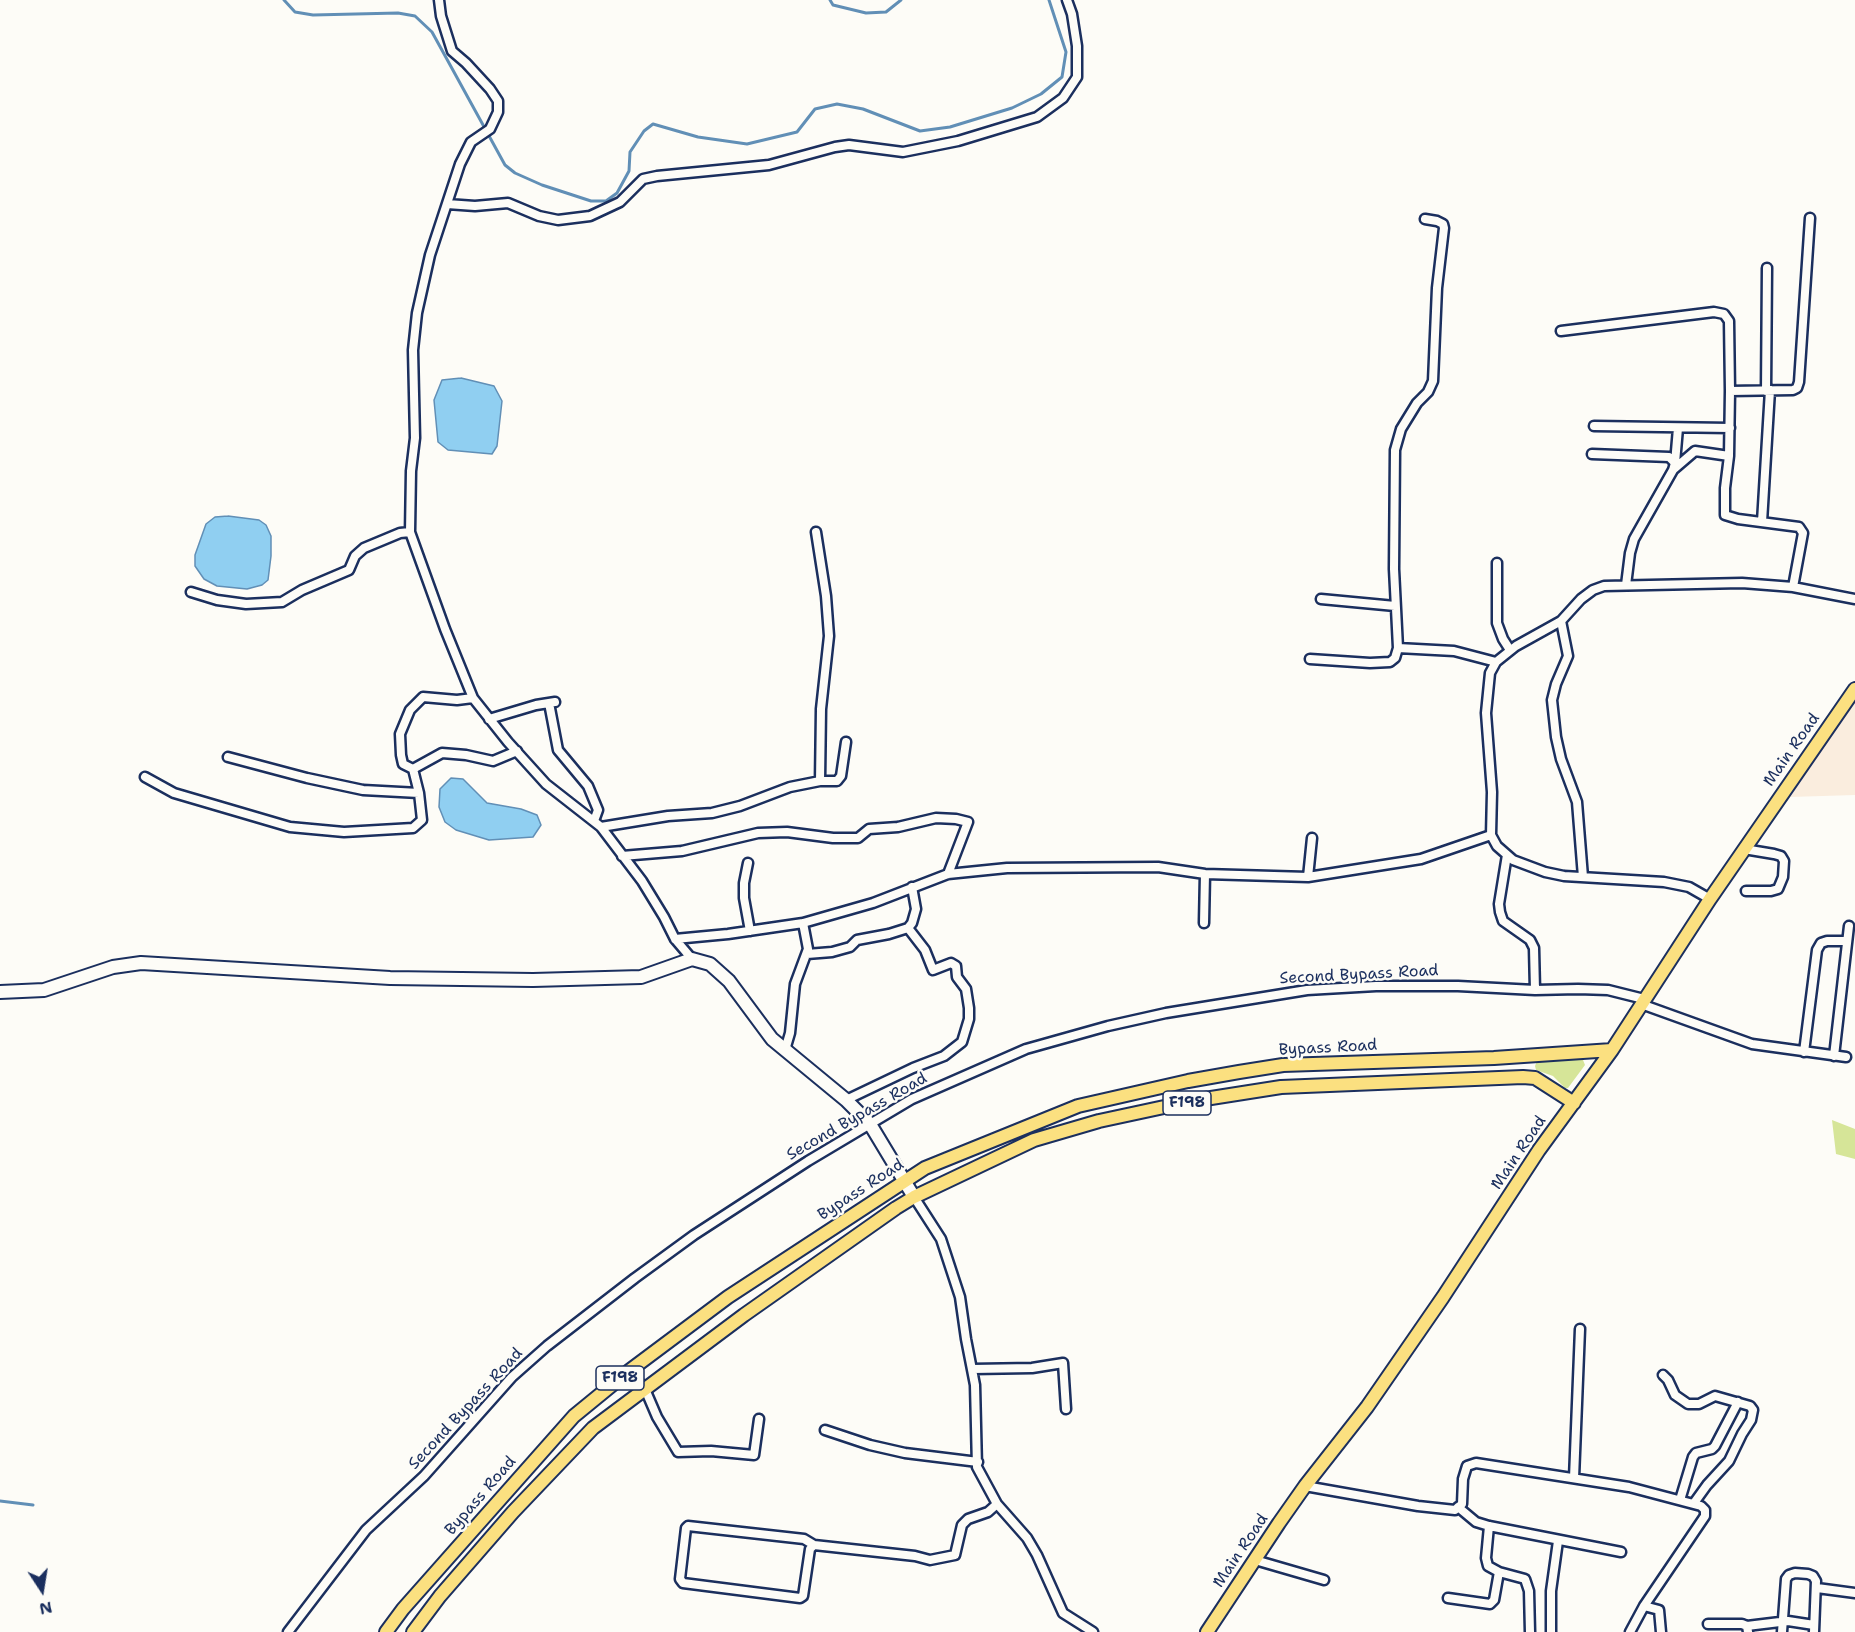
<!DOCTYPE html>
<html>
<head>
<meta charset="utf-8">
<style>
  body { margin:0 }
  #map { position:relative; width:1855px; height:1632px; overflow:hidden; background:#fdfcf7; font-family:"Shantell Sans",sans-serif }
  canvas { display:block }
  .north { position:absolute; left:12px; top:1560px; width:60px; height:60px; -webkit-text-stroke:4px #fdfcf7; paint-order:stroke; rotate:168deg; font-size:16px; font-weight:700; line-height:24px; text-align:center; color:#1b2f5e }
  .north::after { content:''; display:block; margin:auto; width:21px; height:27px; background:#1b2f5e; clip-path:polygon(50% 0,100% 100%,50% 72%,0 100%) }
</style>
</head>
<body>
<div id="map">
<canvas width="1855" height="1632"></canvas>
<div class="north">N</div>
</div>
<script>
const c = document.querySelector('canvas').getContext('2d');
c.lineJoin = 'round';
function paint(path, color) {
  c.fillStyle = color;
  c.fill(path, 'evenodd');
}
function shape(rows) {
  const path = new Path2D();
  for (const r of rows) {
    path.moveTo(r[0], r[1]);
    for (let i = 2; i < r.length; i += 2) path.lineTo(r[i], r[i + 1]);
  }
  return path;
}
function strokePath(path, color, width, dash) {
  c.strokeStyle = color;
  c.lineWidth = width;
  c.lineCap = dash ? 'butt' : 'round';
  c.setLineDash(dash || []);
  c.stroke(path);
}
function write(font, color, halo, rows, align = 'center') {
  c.font = font + ' "Shantell Sans",sans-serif';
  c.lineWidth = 5;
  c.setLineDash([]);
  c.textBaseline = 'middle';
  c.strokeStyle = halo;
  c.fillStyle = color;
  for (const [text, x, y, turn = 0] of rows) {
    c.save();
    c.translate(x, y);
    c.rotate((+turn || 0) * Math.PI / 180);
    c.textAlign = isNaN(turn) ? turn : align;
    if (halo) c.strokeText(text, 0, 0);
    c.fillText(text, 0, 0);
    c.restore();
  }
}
paint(shape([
  [1855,701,1855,795,1790,797]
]), '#faedde');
paint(shape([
  [1578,1058,1583,1060,1585,1065,1568,1088,1565,1088,1553,1076,1536,1070,1535,1066,1537,1061,1541,1060],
  [1832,1120,1855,1129,1855,1159,1836,1154]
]), '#d6e598');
const water = shape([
  [461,378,494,386,502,401,497,446,492,454,448,450,438,442,434,400,442,380,461,378],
  [228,516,259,520,266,525,271,536,271,556,268,580,262,585,247,589,217,586,204,579,195,566,195,555,206,524,215,517,228,516],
  [451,778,463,779,487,803,521,809,537,815,541,825,533,837,489,840,456,830,445,822,439,807,440,789,451,778]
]);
paint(water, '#90cff1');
strokePath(water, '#618fb6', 1.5);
strokePath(shape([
  [284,0,295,12,313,15,398,13,415,16,432,32,505,165,515,173,542,185,591,201,606,201,617,193,629,171,630,152,644,131,653,124,698,137,747,144,797,132,815,109,837,104,863,109,920,131,950,127,1012,108,1041,94,1062,77,1066,52,1049,0],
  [830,0,833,5,866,13,886,12,901,0],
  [0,1501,33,1505]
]), '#618fb6', 3);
const street = shape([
  [439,0,441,16,452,51,466,63,490,89,498,101,498,112,490,129,471,142,460,164,430,255,417,313,413,350,415,438,411,471,410,532,445,629,473,698,508,742,546,784,601,827,642,881,664,917,675,939,692,959],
  [447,204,475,206,508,203,539,216,558,220,590,216,620,202,643,179,657,176,769,165,835,147,849,145,903,152,958,141,1037,117,1063,98,1077,77,1077,46,1072,14,1067,0],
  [1561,331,1714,312,1724,314,1729,321,1730,391,1729,456,1725,488,1725,515,1738,519,1799,527,1803,533,1793,587],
  [1730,391,1793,390,1797,388,1799,382,1810,218],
  [1766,391,1767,268],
  [1594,426,1730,428],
  [1592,454,1669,457,1675,463,1673,470,1634,539,1630,553,1626,585],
  [1675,463,1678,428],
  [1674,469,1695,451,1729,456],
  [1762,522,1770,390],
  [816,532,826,596,829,636,821,709,820,781],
  [1497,563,1497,623,1503,639,1510,650],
  [191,592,217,600,246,604,282,602,302,590,349,570,355,556,364,548,400,533,410,532],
  [1321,599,1395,606],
  [1561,621,1568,656,1556,684,1552,700,1556,737,1561,759,1577,802,1583,877],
  [1398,648,1454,651,1496,662],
  [1310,659,1370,663,1390,662,1395,658,1398,648,1394,569,1395,450,1401,429,1417,403,1428,392,1433,381,1437,288,1444,228,1443,224,1437,221,1425,219],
  [549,703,558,750,588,786,598,810,594,821],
  [489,719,536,705,555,702],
  [228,757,307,778,363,790,419,793],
  [413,769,442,753,466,755,493,761,517,751],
  [145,777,174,793,290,827,344,832,413,828,422,820,419,793,413,769,403,764,401,755,400,734,410,710,423,697,457,700,473,698],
  [601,827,668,816,712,813,740,806,790,787,820,781,837,781,841,776,846,742],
  [1744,849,1774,854,1781,856,1784,861,1783,877,1778,889,1771,891,1746,891],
  [1507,855,1499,904,1500,912,1503,921,1530,940,1534,948,1535,990],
  [622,856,682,851,758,833,787,832,833,838,858,838,869,829,898,827,936,818,956,819,968,822,948,874],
  [748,863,744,883,744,898,750,931],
  [1308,877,1312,838],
  [1710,899,1689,887,1664,882,1564,876,1545,872,1513,860,1497,846,1491,835,1492,792,1486,713,1490,673,1496,662,1516,646,1561,621,1581,599,1593,590,1604,586,1742,583,1793,587,1855,599],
  [1204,923,1205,874],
  [675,939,728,934,803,923,873,903,948,874,1007,868,1158,867,1205,874,1308,877,1421,859,1491,835],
  [807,954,832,952,850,947,857,940,889,934,908,928,912,923,916,909,912,887],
  [1641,1004,1752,1044,1846,1057],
  [785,1050,790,1033,795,984,808,949,803,923],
  [1804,1052,1817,950,1821,943,1827,941,1847,941],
  [1834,1056,1849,926],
  [846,1100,913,1068,944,1056,962,1042,969,1019,969,1008,966,989,957,977,956,966,951,963,933,970,925,950,908,928],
  [914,1197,941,1239,960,1297,966,1339,975,1385,977,1467,997,1504,1027,1538,1037,1555,1063,1613,1093,1632],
  [973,1369,1032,1368,1063,1363,1066,1409],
  [629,1371,645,1389,657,1417,678,1452,711,1451,754,1455,759,1419],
  [1663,1375,1668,1380,1675,1395,1688,1404,1699,1404,1715,1396,1750,1406,1753,1410,1751,1420,1742,1434,1729,1461,1707,1485,1694,1503],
  [825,1430,870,1445,905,1453,978,1462],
  [1574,1478,1580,1329],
  [1305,1486,1418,1506,1455,1510,1462,1504,1463,1479,1467,1466,1476,1463,1629,1487,1701,1506,1705,1510,1705,1516,1644,1606,1630,1632],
  [1680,1500,1693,1457,1696,1453,1712,1449,1715,1446,1738,1402],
  [1458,1507,1476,1522,1489,1526,1621,1552],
  [1489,1526,1486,1558,1488,1566,1499,1572,1525,1579,1529,1591,1530,1632],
  [814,1545,804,1539,688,1526,686,1528,680,1579,683,1583,800,1598,803,1596,810,1549,814,1545,915,1556,930,1560,955,1555,962,1525,968,1519,988,1512,997,1504],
  [1255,1560,1324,1580],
  [1817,1588,1855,1593],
  [1448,1598,1490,1604,1494,1600,1499,1572],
  [1644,1606,1659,1610,1661,1632],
  [1708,1624,1742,1624,1747,1626,1748,1632],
  [1747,1626,1788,1621,1814,1625],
  [288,1632,366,1530,424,1476,512,1377,547,1346,635,1278,694,1235,808,1161,912,1099,1026,1049,1108,1026,1166,1013,1307,990,1376,986,1458,986,1535,990,1578,989,1608,990,1644,999],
  [1551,1632,1551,1591,1558,1541],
  [1782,1632,1786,1579,1789,1575,1795,1573,1808,1574,1813,1576,1816,1581,1814,1632]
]);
const secondary = shape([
  [0,992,44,990,113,967,141,963,390,978,533,980,641,977,692,959,710,964,729,981,772,1039,846,1100,870,1124,914,1197]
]);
const primary = shape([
  [386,1632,403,1609,574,1416,629,1371,728,1297,925,1168,1078,1106,1188,1081,1239,1072,1283,1065,1494,1058,1612,1050],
  [413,1632,440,1596,513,1512,593,1428,744,1315,896,1208,914,1197,1034,1140,1099,1121,1192,1101,1281,1087,1523,1077,1535,1078,1574,1103],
  [1207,1632,1279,1523,1305,1486,1367,1407,1443,1297,1539,1150,1612,1050,1710,899,1855,689]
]);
strokePath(street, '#1b2f5e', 13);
strokePath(secondary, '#1b2f5e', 16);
strokePath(primary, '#1b2f5e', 16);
strokePath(street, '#fdfcf7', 8);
strokePath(secondary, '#fdfcf7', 12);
strokePath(primary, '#fbe080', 12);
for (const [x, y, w] of [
  [1187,1103,48],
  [620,1378,48]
]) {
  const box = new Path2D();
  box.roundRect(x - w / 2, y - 12, w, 24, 4.5);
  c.fillStyle = '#fdfcf7';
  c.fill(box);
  strokePath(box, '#1b2f5e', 1.5);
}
write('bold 15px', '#1b2f5e', null, [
  ["F198",1187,1103],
  ["F198",620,1378]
]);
write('16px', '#1b2f5e', '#fdfcf7', [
  ["Main Road",1792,750,-55],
  ["Second Bypass Road",1359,975,-3],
  ["Bypass Road",1328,1048,-3],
  ["Second Bypass Road",857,1117,-30],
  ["Main Road",1519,1153,-56],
  ["Bypass Road",861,1190,-33],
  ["Second Bypass Road",466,1409,-47],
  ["Bypass Road",481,1496,-49],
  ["Main Road",1241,1551,-56]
]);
</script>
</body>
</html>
